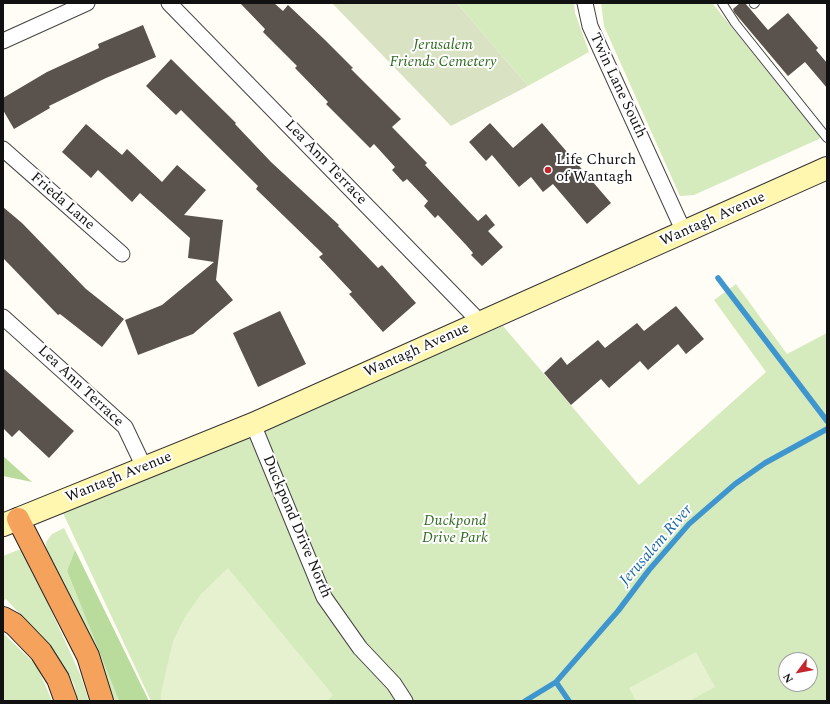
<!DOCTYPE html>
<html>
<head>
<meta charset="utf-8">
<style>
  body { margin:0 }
  #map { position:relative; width:830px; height:704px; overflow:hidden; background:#fffdf5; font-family:Spectral,serif }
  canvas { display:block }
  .frame { position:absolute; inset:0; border:4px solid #111; pointer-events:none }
  .north { position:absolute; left:778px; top:652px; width:40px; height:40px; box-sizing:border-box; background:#fff; border:1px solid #a0a0a0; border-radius:50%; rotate:238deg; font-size:11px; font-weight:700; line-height:16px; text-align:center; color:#111 }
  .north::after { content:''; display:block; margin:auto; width:14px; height:18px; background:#c4262e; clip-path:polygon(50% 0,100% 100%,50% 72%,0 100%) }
</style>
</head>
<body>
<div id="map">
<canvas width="830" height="704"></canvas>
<div class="frame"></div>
<div class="north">N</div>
</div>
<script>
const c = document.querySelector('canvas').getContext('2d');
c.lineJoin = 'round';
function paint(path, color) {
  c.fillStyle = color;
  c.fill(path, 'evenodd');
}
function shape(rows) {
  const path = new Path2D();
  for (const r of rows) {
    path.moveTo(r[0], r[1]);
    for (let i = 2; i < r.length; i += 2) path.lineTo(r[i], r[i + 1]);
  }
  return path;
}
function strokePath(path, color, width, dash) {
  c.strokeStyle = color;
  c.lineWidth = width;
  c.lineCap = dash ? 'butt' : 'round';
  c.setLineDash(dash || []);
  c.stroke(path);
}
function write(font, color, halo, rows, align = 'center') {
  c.font = font + ' Spectral,serif';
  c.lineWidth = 4;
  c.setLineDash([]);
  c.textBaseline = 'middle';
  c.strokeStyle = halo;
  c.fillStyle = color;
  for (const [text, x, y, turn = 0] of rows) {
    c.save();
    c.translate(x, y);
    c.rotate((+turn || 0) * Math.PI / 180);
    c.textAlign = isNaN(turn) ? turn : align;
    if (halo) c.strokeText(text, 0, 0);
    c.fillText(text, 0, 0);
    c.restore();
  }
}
paint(shape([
  [457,3,574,3,575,13,589,52,528,86],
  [601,3,712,3,821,137,819,139,694,195,680,196,604,26],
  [736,284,787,354,827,333,827,701,151,701,63,513,503,326,639,485,766,372,714,300],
  [786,660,810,660,810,684,786,684],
  [64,528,75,550,67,571,119,701,110,701,46,553,46,542,52,534],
  [18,550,24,551,80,674,89,701,78,701,74,684,55,652,6,599,3,601,3,556],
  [3,633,37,666,52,701,3,701]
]), '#d5ebbd');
paint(shape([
  [3,456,32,482,3,476],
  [75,550,149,701,119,701,67,571]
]), '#b9dc9c');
paint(shape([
  [332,3,457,3,528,86,451,126]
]), '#d9e3c4');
paint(shape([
  [228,568,333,695,327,701,161,701,161,693,173,641,185,617,201,594],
  [696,652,715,687,689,701,636,701,629,688]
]), '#e6f2cf');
strokePath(shape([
  [718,278,827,421],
  [556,682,569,701],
  [525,701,556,682,618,611,649,570,689,524,735,484,765,463,827,429]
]), '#3f96cf', 5.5);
paint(shape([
  [240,3,274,3,283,11,288,5,324,39,353,68,351,69,401,119,392,127,427,163,425,165,478,221,486,214,495,225,488,231,503,247,482,266,471,255,473,253,467,246,438,215,435,218,424,206,428,201,407,179,403,182,392,170,395,167,374,144,370,148,326,104,328,102,295,68,297,66,263,32,265,29],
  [740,3,745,3,768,30,788,13,818,48,816,50,827,63,827,88,805,62,788,76,734,12,733,9],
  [143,25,156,57,106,78,49,106,50,108,14,129,3,110,3,98,47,72,99,48,98,44],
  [171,59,236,123,235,124,271,162,339,225,338,226,378,268,382,265,416,303,383,332,349,294,352,292,319,257,323,254,256,189,258,186,181,110,176,115,146,86],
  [490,123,513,148,542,123,611,203,587,224,553,184,543,192,531,177,519,187,492,155,486,161,469,142],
  [86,124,122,155,127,149,162,182,177,165,206,190,184,215,223,220,216,280,233,300,193,334,138,355,125,320,162,305,214,262,188,258,190,238,140,193,132,202,98,170,91,178,62,152],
  [3,207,22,223,86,289,124,319,102,347,60,314,58,315,3,258],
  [676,306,704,339,686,354,678,344,648,370,640,361,609,388,601,379,571,405,544,373,561,357,567,365,598,340,605,348,637,323,644,331],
  [280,311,306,364,258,387,233,333],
  [3,368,74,431,49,458,19,430,12,437,3,428]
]), '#5a524d');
const service = shape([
  [722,3,735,23,827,138],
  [754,4,755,3]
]);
const minor = shape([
  [169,3,481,323],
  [585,3,590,26,684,232],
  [3,41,87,3],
  [3,149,122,254],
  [3,317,125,427,144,467],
  [253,424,324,597,360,648,394,684,405,701]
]);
const secondary = shape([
  [3,525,253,424,827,168]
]);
const motorway = shape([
  [18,519,88,656,102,701],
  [3,618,14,624,41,652,58,679,66,701]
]);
strokePath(service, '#444', 10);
strokePath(minor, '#444', 17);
strokePath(secondary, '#333', 24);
strokePath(motorway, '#222', 24);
strokePath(service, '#fff', 8);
strokePath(minor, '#fff', 15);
strokePath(secondary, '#fff6b0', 22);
strokePath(motorway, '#f5a25d', 22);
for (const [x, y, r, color] of [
  [548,170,4,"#c4262e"]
]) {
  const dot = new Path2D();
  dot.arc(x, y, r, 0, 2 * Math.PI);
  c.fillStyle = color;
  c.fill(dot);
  strokePath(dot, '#fff', 1.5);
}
write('italic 15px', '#2f6b1f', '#fff', [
  ["Jerusalem",443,46],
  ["Friends Cemetery",443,63],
  ["Duckpond",455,522],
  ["Drive Park",455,539]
]);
write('15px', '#111', '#fff', [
  ["Twin Lane South",617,86,65],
  ["Lea Ann Terrace",325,163,46],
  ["Frieda Lane",62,202,41],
  ["Wantagh Avenue",713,220,-24],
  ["Wantagh Avenue",417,351,-24],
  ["Lea Ann Terrace",80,387,43],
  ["Wantagh Avenue",119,478,-22],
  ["Duckpond Drive North",296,527,67]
]);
write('15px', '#111', '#fff', [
  ["Life Church",556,161],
  ["of Wantagh",556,178]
], 'left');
write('italic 16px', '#1768a6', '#fff', [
  ["Jerusalem River",657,546,-49]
]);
</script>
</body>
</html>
